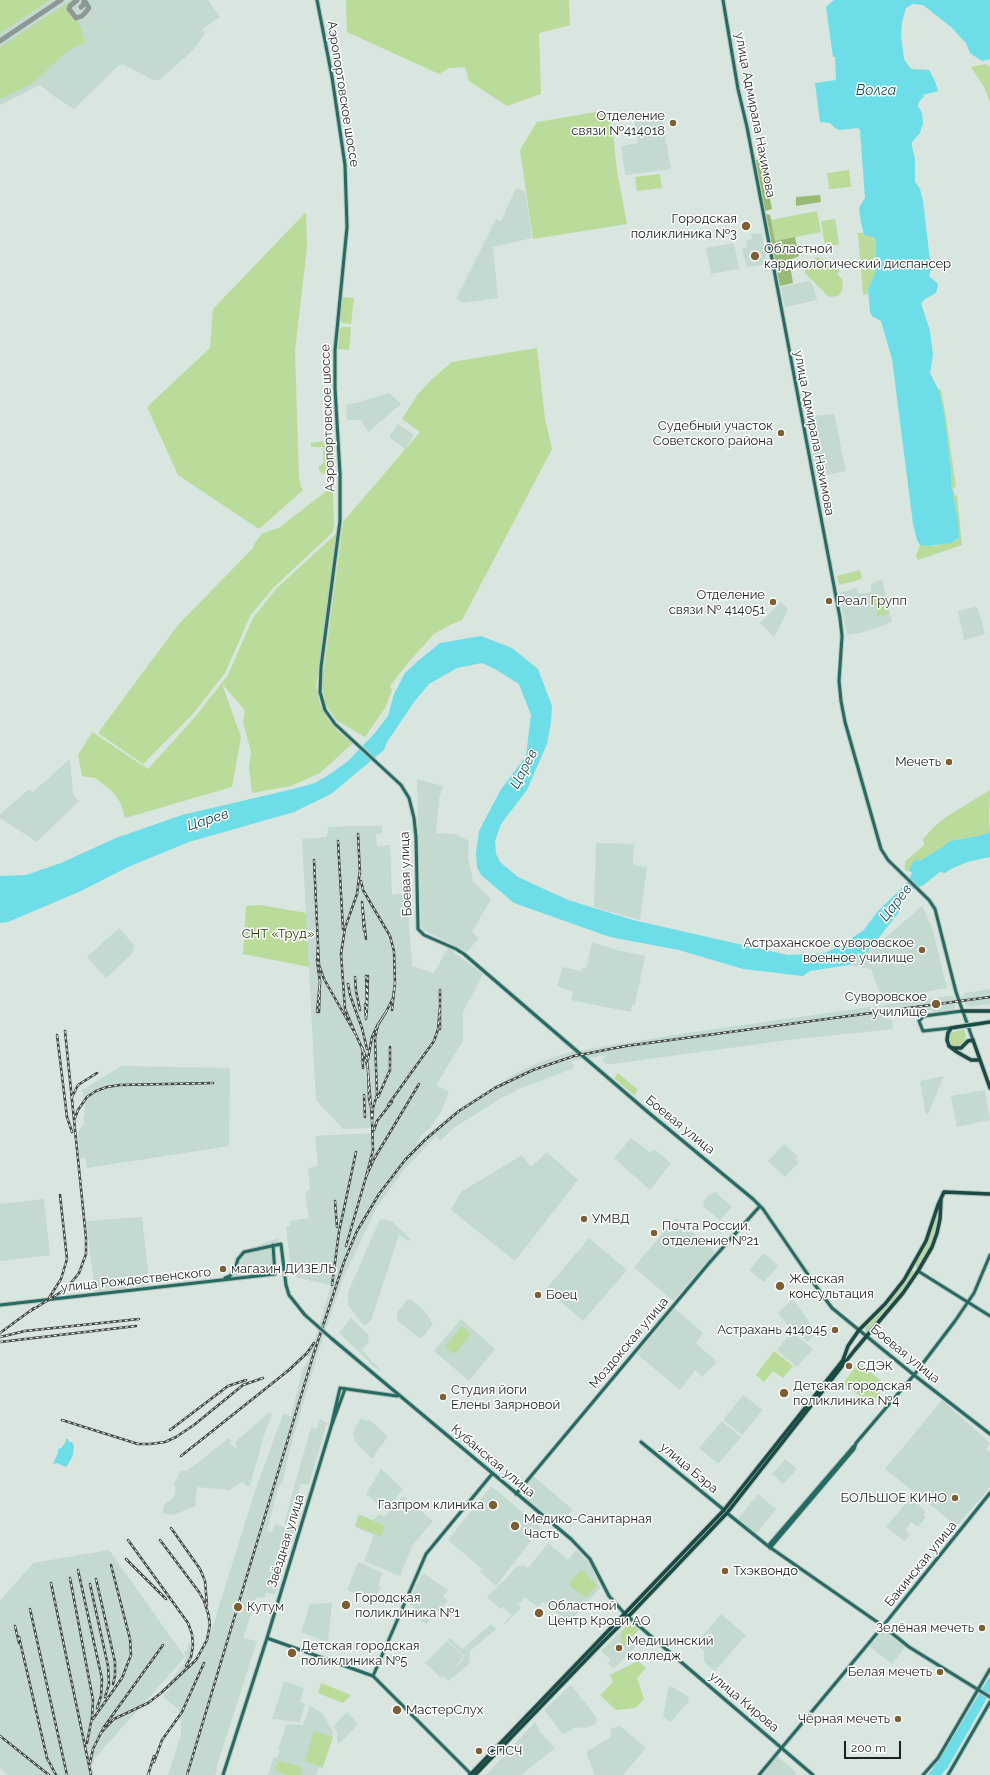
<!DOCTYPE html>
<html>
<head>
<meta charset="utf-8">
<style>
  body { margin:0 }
  #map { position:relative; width:990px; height:1775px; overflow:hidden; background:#d8e6df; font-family:Raleway,sans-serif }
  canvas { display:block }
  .scale { position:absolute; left:844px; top:1741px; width:57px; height:18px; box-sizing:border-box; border:2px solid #1d2220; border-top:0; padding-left:5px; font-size:12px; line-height:14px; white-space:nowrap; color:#1d2220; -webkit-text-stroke:3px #fff; paint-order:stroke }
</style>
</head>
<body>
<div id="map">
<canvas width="990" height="1775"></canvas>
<div class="scale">200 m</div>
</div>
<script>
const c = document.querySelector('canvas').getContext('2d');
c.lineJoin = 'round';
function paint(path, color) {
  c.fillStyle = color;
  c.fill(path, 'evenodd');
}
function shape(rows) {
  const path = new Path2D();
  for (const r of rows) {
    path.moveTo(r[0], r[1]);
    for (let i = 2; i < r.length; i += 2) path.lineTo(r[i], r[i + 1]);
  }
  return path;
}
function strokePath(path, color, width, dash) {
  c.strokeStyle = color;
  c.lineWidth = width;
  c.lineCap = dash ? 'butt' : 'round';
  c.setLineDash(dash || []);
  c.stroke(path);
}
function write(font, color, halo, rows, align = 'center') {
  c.font = font + ' Raleway,sans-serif';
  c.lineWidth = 3;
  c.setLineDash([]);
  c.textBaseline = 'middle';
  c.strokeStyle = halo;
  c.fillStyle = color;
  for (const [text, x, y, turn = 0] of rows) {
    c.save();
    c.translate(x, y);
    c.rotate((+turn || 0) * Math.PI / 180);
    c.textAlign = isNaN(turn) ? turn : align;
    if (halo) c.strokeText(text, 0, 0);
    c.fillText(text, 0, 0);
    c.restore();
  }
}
paint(shape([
  [0,0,208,0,220,17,202,29,205,34,192,51,159,80,153,80,122,64,117,67,74,109,55,97,40,85,0,105],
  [661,112,671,169,625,175,621,146,638,143,634,117],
  [516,188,525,191,532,238,493,247,498,298,464,303,456,299,496,219,501,221],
  [762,233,767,264,746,267,742,248,747,247,746,240,752,239,751,234],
  [734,243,739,269,711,274,706,248],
  [810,281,814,288,817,300,785,307,781,287],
  [389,393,401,404,368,432,361,420,347,420,346,404,356,403],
  [834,414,846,471,816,477,805,417],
  [398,424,414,435,405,449,389,437],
  [882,579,892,622,861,633,847,635,839,593,856,588,859,594,871,592,871,584],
  [781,602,788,609,774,637,760,623],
  [974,607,978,608,985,634,964,640,958,611],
  [70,759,73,794,79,801,37,842,0,818,0,814,28,790,33,792],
  [417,779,443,786,439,799,436,833,455,834,469,841,468,856,473,881,491,899,472,932,479,938,467,952,424,930,421,926],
  [356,826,382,826,382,833,376,834,377,846,390,845,392,895,407,893,412,966,434,973,448,948,483,974,463,1012,463,1041,436,1085,449,1092,442,1110,431,1127,423,1134,416,1143,417,1144,452,1113,478,1096,516,1073,540,1062,570,1052,687,1033,947,996,953,996,954,998,962,997,965,993,990,989,990,1004,969,1007,962,1001,955,1003,955,1008,950,1011,934,1012,931,1010,908,1015,888,1016,885,1019,892,1020,893,1029,789,1040,611,1064,606,1064,602,1060,607,1055,571,1061,574,1068,521,1088,503,1097,455,1127,440,1141,436,1136,403,1171,377,1207,344,1276,316,1359,290,1449,283,1481,278,1488,267,1531,272,1532,275,1524,288,1528,291,1517,295,1518,291,1530,294,1531,292,1541,289,1546,290,1547,285,1562,281,1561,280,1566,283,1567,275,1594,266,1593,264,1598,257,1597,243,1638,257,1641,216,1769,217,1769,216,1774,214,1775,168,1775,181,1734,181,1720,178,1717,181,1712,163,1696,166,1692,171,1689,165,1688,184,1663,186,1657,184,1652,187,1650,188,1644,194,1643,194,1650,189,1663,191,1664,199,1652,208,1633,207,1615,211,1613,211,1632,255,1491,283,1414,291,1416,302,1371,309,1358,307,1356,285,1375,282,1372,303,1355,315,1339,331,1285,298,1278,291,1271,286,1227,290,1226,290,1221,309,1218,305,1193,310,1189,308,1168,318,1166,315,1136,371,1133,371,1128,343,1129,316,1100,302,839,327,837,328,827],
  [596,843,634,844,633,865,647,867,640,920,594,907],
  [922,906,932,927,947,988,882,999,871,969,849,965,868,951,870,951],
  [119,928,134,945,132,954,106,978,87,957],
  [592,942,617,950,645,956,635,1005,632,1005,631,1012,571,1000,573,992,557,986,563,967,581,971,582,968,586,969],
  [122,1066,230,1068,229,1146,87,1168,85,1158,80,1158,78,1133,85,1122,83,1120,85,1113,84,1112,85,1102,82,1090],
  [944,1076,928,1114,926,1115,920,1081],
  [985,1090,990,1120,957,1127,951,1096],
  [631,1138,651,1153,654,1149,671,1163,650,1190,614,1158],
  [784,1144,798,1157,796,1159,799,1162,785,1177,768,1161],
  [547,1152,578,1180,515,1261,451,1210,461,1192,522,1155,531,1167],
  [715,1192,732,1207,720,1220,704,1207,703,1202,708,1196],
  [44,1199,50,1255,0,1261,0,1204],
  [142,1217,150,1287,95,1292,86,1221],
  [676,1218,715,1252,673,1301,634,1267],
  [380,1219,391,1221,411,1239,408,1241,399,1235,371,1321,364,1326,348,1305,348,1292],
  [279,1238,278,1248,275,1249,276,1274,234,1279,233,1271,238,1256,242,1251],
  [589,1238,627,1270,583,1321,546,1289],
  [764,1253,778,1266,764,1282,749,1270],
  [410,1299,424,1310,433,1324,423,1337,419,1338,397,1320,397,1313,407,1300],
  [793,1299,816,1332,808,1342,789,1327,778,1313],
  [674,1308,703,1333,696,1343,717,1362,702,1377,695,1370,680,1390,637,1354],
  [351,1318,369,1335,368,1343,362,1350,380,1370,379,1371,339,1333],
  [461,1319,495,1349,469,1381,434,1351],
  [792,1332,813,1349,797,1367,777,1350],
  [743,1395,763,1410,742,1435,723,1420],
  [942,1400,990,1443,986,1449,990,1452,990,1487,957,1526,885,1469],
  [270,1412,272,1414,263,1438,250,1486,246,1486,243,1482,229,1490,197,1487,195,1502,196,1506,173,1515,163,1513,164,1505,173,1498,176,1492,175,1491,176,1487,173,1485,181,1470,187,1471,229,1438,231,1441,230,1443,235,1448,237,1447,235,1442],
  [320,1419,327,1423,309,1484,301,1484,287,1525,284,1523,311,1427,317,1429],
  [360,1419,371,1421,388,1436,372,1459,356,1443,353,1433],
  [722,1421,741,1437,718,1464,699,1448],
  [785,1459,797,1469,783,1484,772,1474],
  [381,1469,403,1489,386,1511,366,1494],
  [532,1475,573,1510,558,1525,519,1492],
  [491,1486,541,1528,496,1586,480,1572,482,1569,448,1540],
  [758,1494,776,1509,756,1534,738,1519],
  [403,1496,433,1521,412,1546,400,1576,364,1561,374,1535,355,1527,358,1514,373,1520,379,1514,384,1517],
  [911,1497,926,1512,923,1514,926,1517,918,1527,911,1522,905,1530,910,1535,905,1541,886,1527],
  [548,1543,568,1560,576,1550,590,1563,600,1588,568,1623,543,1601,538,1607,525,1597,518,1605,521,1608,505,1624,504,1623,511,1615,503,1607,500,1609,487,1597,503,1581,504,1581,516,1567,523,1565,528,1568],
  [109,1550,185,1657,95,1758,92,1767,94,1775,8,1775,0,1768,0,1601,33,1563],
  [358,1562,383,1573,378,1585,381,1586,374,1601,347,1590],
  [423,1573,448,1590,443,1597,448,1601,426,1624,420,1620,421,1615,408,1602],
  [332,1603,328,1642,301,1632,310,1604],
  [721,1614,746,1635,715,1671,704,1662,704,1651,696,1644],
  [630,1622,639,1630,630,1639,637,1645,614,1669,608,1663,611,1660,601,1651],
  [491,1624,496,1629,470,1651,469,1664,448,1681,444,1676,441,1678,425,1663,447,1641,462,1655,462,1659,453,1669,463,1660,463,1655,448,1640,450,1638,462,1649],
  [884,1630,905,1647,892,1664,869,1646],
  [284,1681,304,1688,300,1702,305,1704,300,1722,272,1719],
  [571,1685,597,1718,596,1724,584,1728,575,1727,564,1734,562,1733,544,1710],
  [669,1685,689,1697,688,1702,672,1721,669,1722,663,1716],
  [310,1706,322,1713,332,1730,333,1734,322,1769,318,1768,316,1775,268,1775,274,1757,277,1758,280,1750,278,1749,287,1724,303,1725],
  [347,1712,358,1724,339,1744,337,1741,337,1733,334,1726],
  [535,1722,539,1728,539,1731,555,1748,521,1775,486,1775],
  [620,1726,646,1748,623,1775,595,1775,586,1752,612,1736,610,1729],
  [777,1756,797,1773,795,1775,761,1775]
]), '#c4d9d0');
paint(shape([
  [0,0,50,0,0,33],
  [72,0,73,0,66,6,79,22,85,43,67,51,33,83,0,99,0,47],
  [346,0,569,0,570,25,539,33,541,94,507,106,469,81,465,67,449,68,439,74,347,32],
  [987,64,990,67,990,103,984,87,971,67],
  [602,111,611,116,617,171,627,224,533,239,520,150,537,122],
  [849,170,851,187,829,189,827,173],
  [660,174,662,188,637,191,635,177],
  [817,211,821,232,775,241,771,220],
  [306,212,307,247,295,351,299,479,301,487,303,490,259,529,178,475,147,407,210,348,213,309],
  [835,219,839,244,825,247,821,221],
  [858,233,863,233,864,235,872,236,876,242,876,271,868,289,868,294,863,295],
  [818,257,824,260,826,258,840,271,837,274,842,279,843,286,841,293,838,296,830,297,827,295,805,273,805,266,808,261],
  [342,297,354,298,351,324,343,323,340,321],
  [343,327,351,327,349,350,338,349,340,329],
  [537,348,545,419,552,449,462,620,450,625,434,634,407,664,390,686,392,690,385,708,365,737,336,720,325,703,322,683,343,522,420,432,402,419,418,394,432,379,452,362],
  [938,388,941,390,946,417,956,487,953,488,955,496,957,495,962,545,918,560,916,556,920,545,936,546,958,540,956,510,951,483,951,469,944,412],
  [334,440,335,462,330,469,324,474,322,474,319,470,319,467,324,462,323,447,311,447,311,443],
  [329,489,333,490,334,527,332,533,274,587,250,616,225,673,192,715,143,764,98,733,178,625,253,548,256,541,263,533,279,528],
  [337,533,316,687,320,704,328,720,338,731,353,743,320,773,291,786,252,793,249,767,251,752,243,722,245,710,222,684,241,737,232,787,125,818,120,802,112,791,95,778,82,776,78,755,92,732,148,769,195,717,228,675,253,618,276,589],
  [860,570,862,579,839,585,837,576],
  [883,596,888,614,878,616,873,598],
  [990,790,989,819,990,832,978,836,950,841,941,848,921,860,918,861,916,859,909,870,911,872,905,870,905,862,924,845,923,839,934,827,946,817],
  [260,905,306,913,309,967,243,954,246,906],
  [964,1029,966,1036,964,1043,959,1046,952,1045,949,1039,951,1033],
  [618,1073,638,1090,634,1095,614,1078],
  [939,1206,939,1219,931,1247,919,1267,917,1268,915,1265,928,1239],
  [912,1271,914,1271,915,1273,902,1292,867,1333,866,1333,865,1328,886,1305],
  [462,1326,471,1334,454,1354,445,1347],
  [774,1351,793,1366,783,1378,773,1371,764,1382,756,1375],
  [859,1363,886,1385,871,1404,843,1383],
  [360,1515,385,1526,381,1536,355,1526],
  [583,1571,594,1582,596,1586,594,1590,590,1591,590,1595,585,1597,570,1586,570,1582,575,1577,579,1572],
  [630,1623,638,1630,622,1647,621,1632],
  [638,1661,646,1668,637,1678,644,1699,635,1708,616,1710,600,1695,613,1682,610,1675],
  [321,1683,351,1695,343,1703,318,1693],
  [314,1731,333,1737,323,1767,305,1761],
  [281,1761,298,1766,301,1768,302,1773,300,1775,289,1775,278,1772,275,1767,278,1762]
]), '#badb99');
paint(shape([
  [766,158,772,191,769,194,772,209,765,211,756,160],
  [820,195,821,202,796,206,796,197],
  [766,214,770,215,775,241,795,237,799,256,789,260,793,283,780,286]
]), '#97ba74');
paint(shape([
  [834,0,990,0,990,59,982,61,970,53,966,43,951,27,923,5,913,4,906,8,902,22,901,35,904,59,911,69,929,70,935,81,938,91,923,95,924,98,922,98,919,102,918,106,922,113,923,123,920,133,912,142,912,146,915,159,915,182,920,189,923,201,931,269,929,276,937,283,938,286,936,293,925,299,921,303,930,331,933,355,930,373,939,391,944,412,951,469,951,483,958,520,959,538,951,543,929,546,920,545,917,540,913,524,892,359,881,321,872,316,870,312,868,289,876,271,876,242,874,237,864,235,861,222,859,208,865,198,860,130,858,128,840,130,835,128,830,123,820,122,815,83,836,80,835,57,833,57,826,7],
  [481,636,512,648,538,669,552,706,551,722,547,744,527,790,501,824,495,841,496,854,500,862,518,877,568,900,633,920,734,943,788,955,813,954,825,953,835,948,863,931,878,911,907,883,912,873,909,870,913,862,916,859,918,861,921,860,941,848,950,841,978,836,990,832,990,857,967,862,951,869,945,873,940,872,922,886,911,889,901,904,901,910,868,951,849,965,810,971,803,976,743,969,679,950,610,937,514,903,481,875,477,867,476,853,479,831,500,791,526,756,531,715,519,684,495,669,482,663,457,668,429,684,414,702,387,742,384,750,331,794,294,812,189,842,128,867,81,891,8,922,0,923,0,876,26,875,61,863,116,838,182,815,293,789,315,783,327,776,347,762,374,734,388,716,394,694,405,673,418,661,440,643],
  [66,1439,68,1439,69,1442,72,1442,74,1446,73,1455,70,1461,66,1467,57,1463,53,1464,58,1453,58,1449,61,1448,65,1443],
  [990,1676,990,1693,948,1767,941,1775,928,1775,939,1760]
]), '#6ddde7');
strokePath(shape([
  [77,0,70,6,69,9,76,18,82,16],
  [84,0,89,8,84,14],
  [81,7,84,4,84,0],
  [0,41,61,0]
]), '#8d9892', 5);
const secondary = shape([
  [317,0,332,77,345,165,347,227,335,350,335,388,340,474,340,521,321,667,320,692,325,710,335,724,401,785,409,798,414,818,416,837,418,929,424,935,456,949,464,954,649,1113,753,1199,763,1209,815,1285,832,1308,914,1375,990,1434],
  [723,0,738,89,747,127,840,618,842,636,839,681,841,701,845,722,881,849,888,860,929,900,935,909,956,992,973,1040],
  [951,1028,923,1031,919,1021,924,1016,962,1011],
  [918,1271,990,1316],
  [225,1278,230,1276,235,1269,238,1259,244,1252,281,1244,286,1285,289,1295,305,1315],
  [0,1305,275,1274,273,1245],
  [331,1338,571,1539,590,1559,609,1596,625,1614,813,1775],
  [331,1427,340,1388,397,1396],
  [641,1442,724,1510],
  [516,1494,710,1262,760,1206],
  [727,1513,768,1546,883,1626,909,1647,990,1697],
  [768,1546,854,1446],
  [770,1548,854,1449,856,1443,914,1375,955,1321,974,1293,990,1255],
  [267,1638,373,1676,471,1774],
  [373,1676,426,1554,492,1474],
  [223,1775,267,1638,331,1427,345,1389],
  [759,1775,883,1626,990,1493],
  [923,1775,938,1758,990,1669],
  [948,1775,990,1702]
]);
const primary = shape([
  [962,1011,990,1011],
  [957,1027,951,1028,948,1033,947,1040,949,1046,957,1052,971,1060,980,1060],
  [949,1046,953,1048,961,1048,968,1041,973,1040,990,1088],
  [470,1775,724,1510,843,1360,848,1346,859,1330,885,1304,904,1280,926,1241,938,1205,944,1192,990,1194],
  [475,1775,603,1642,625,1620,727,1513,854,1351,903,1293,918,1271,932,1247,937,1233,940,1219,941,1199]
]);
strokePath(secondary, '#b6c3bd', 5);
strokePath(primary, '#b6c3bd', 5.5);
strokePath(secondary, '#256b63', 3);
strokePath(primary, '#1a4a44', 3.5);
const rail = shape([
  [358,834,360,874],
  [338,841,343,929],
  [314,860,318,945],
  [361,881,363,890,390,936,394,951,395,983],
  [364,931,362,902,366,939],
  [366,976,367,1008,368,976],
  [355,977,356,991,360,1010],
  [320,982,317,961,318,945,319,965,324,979,356,1035,345,1009,341,954,345,928,357,894,360,870],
  [348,984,350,995,362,1028,367,1049],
  [440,990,440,1007],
  [365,1004,366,1019,367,1008],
  [317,1012,320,982,319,1012],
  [386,1012,393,998,395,983,392,1010],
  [57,1035,67,1117,72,1132],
  [356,1035,367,1059,371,1107,369,1099,368,1069,362,1047,363,1068],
  [368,1059,372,1037,377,1026,386,1012,378,1025,375,1038,377,1095,373,1108,372,1121,371,1107],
  [364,1095,365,1117],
  [72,1097,78,1085,97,1073],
  [378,1097,390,1070,390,1047],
  [388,1105,434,1041,438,1029,440,1007,440,1029],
  [75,1118,78,1110,87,1097,96,1091,107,1087,120,1085,213,1083],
  [372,1121,373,1150,366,1177,374,1159,419,1084],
  [374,1130,377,1121,392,1102],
  [335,1201,337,1227],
  [346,1246,366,1177],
  [332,1285,339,1232,356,1152],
  [49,1298,61,1279,67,1259,60,1195],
  [29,1312,66,1289,79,1273,86,1254,86,1238,65,1031],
  [0,1333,34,1308],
  [0,1337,25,1331,139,1319],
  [0,1342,136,1326],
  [62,1420,138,1444,150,1444,165,1442,176,1437,194,1425,243,1385,263,1378],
  [170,1430,228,1386,246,1380],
  [181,1456,289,1370,307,1353,314,1343],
  [171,1528,200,1569,205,1581,207,1605],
  [128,1540,188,1623,192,1634,193,1646,191,1657,186,1666],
  [126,1559,166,1599],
  [78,1570,102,1679,101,1696,97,1708],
  [70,1578,93,1700,92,1717,87,1743],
  [96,1579,115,1662,115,1676,113,1684],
  [51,1583,91,1775],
  [90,1584,108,1666,109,1684,105,1697],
  [30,1609,67,1775],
  [15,1626,19,1643],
  [19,1637,47,1758,56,1775],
  [93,1719,122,1678,131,1655,130,1639,111,1565],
  [100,1734,114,1719,148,1703,161,1693,196,1660,207,1640,210,1624,208,1613,204,1601,199,1592,160,1540],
  [0,1736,49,1775],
  [154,1762,162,1740,182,1712,204,1663],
  [90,1763,93,1749,104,1727,163,1645],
  [148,1775,154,1756],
  [187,1775,313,1356,344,1262,357,1231,379,1194,405,1160,426,1139,459,1111,495,1088,533,1070,574,1056,626,1046,990,997]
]);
strokePath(rail, '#424946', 2.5);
strokePath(rail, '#fff', 1, [3]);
const secondaryBridge = shape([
  [305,1315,331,1338]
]);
const primaryBridge = shape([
  [957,1027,990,1022]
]);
strokePath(secondaryBridge, '#b6c3bd', 5, []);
strokePath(primaryBridge, '#b6c3bd', 5.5, []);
strokePath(secondaryBridge, '#256b63', 3);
strokePath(primaryBridge, '#1a4a44', 3.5);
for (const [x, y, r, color] of [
  [673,123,4,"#7d5f33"],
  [746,226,5,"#7d5f33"],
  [755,256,5,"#7d5f33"],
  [781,433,4,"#7d5f33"],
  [829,601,4,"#7d5f33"],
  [773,602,4,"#7d5f33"],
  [949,762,4,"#7d5f33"],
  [922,950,4,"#7d5f33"],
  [936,1004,5,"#7d5f33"],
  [584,1219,4,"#7d5f33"],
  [654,1233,4,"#7d5f33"],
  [223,1269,4,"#7d5f33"],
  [780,1286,5,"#7d5f33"],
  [538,1295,4,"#7d5f33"],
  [835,1330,4,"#7d5f33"],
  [849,1366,4,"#7d5f33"],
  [784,1393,5,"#7d5f33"],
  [443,1397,4,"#7d5f33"],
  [955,1498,4,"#7d5f33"],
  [493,1505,5,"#7d5f33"],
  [515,1526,5,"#7d5f33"],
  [725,1571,4,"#7d5f33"],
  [346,1605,5,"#7d5f33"],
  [238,1607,5,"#7d5f33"],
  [539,1613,5,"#7d5f33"],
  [982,1628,4,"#7d5f33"],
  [619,1648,4,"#7d5f33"],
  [292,1653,5,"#7d5f33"],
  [940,1672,4,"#7d5f33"],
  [397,1710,5,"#7d5f33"],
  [898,1719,4,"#7d5f33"],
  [479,1751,4,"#7d5f33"]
]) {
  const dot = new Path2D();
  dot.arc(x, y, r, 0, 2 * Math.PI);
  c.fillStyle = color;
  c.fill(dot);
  strokePath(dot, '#fff', 1.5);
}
write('13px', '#1d2220', '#fff', [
  ["Аэропортовское шоссе",343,94,81],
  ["улица Адмирала Нахимова",755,115,79],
  ["Аэропортовское шоссе",328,418,-92],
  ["улица Адмирала Нахимова",814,433,79],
  ["Боевая улица",406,874,-92],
  ["Боевая улица",680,1125,39],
  ["улица Рождественского",136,1280,-6],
  ["Моздокская улица",629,1343,-50],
  ["Боевая улица",905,1354,39],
  ["Кубанская улица",493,1461,40],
  ["улица Бэра",689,1468,40],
  ["Звёздная улица",286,1541,-73],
  ["Бакинская улица",921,1564,-51],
  ["улица Кирова",744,1702,40]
]);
write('13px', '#1d2220', '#fff', [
  ["Отделение",665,116,"right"],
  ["связи №414018",665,131,"right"],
  ["Городская",737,219,"right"],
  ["поликлиника №3",737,234,"right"],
  ["Областной",764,249],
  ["кардиологический диспансер",764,264],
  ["Судебный участок",773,426,"right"],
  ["Советского района",773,441,"right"],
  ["Отделение",765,595,"right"],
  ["связи № 414051",765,610,"right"],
  ["Реал Групп",837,601],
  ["Мечеть",941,762,"right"],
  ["Астраханское суворовское",914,943,"right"],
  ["военное училище",914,958,"right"],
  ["Суворовское",927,997,"right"],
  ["училище",927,1012,"right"],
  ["УМВД",592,1219],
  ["Почта России,",662,1226],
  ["отделение №21",662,1241],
  ["магазин ДИЗЕЛЬ",231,1269],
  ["Женская",789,1279],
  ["консультация",789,1294],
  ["Боец",546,1295],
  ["Астрахань 414045",827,1330,"right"],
  ["СДЭК",857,1366],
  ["Детская городская",793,1386],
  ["поликлиника №4",793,1401],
  ["Студия йоги",451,1390],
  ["Елены Заярновой",451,1405],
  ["БОЛЬШОЕ КИНО",947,1498,"right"],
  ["Газпром клиника",484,1505,"right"],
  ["Медико-Санитарная",524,1519],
  ["Часть",524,1534],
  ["Тхэквондо",733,1571],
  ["Городская",355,1598],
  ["поликлиника №1",355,1613],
  ["Областной",548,1606],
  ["Центр Крови АО",548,1621],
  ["Кутум",247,1607],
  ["Зелёная мечеть",974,1628,"right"],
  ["Медицинский",627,1641],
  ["колледж",627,1656],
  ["Детская городская",301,1646],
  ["поликлиника №5",301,1661],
  ["Белая мечеть",932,1672,"right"],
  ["МастерСлух",406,1710],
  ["Чёрная мечеть",890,1719,"right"],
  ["СПСЧ",487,1751]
], 'left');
write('13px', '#263c07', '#fff', [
  ["СНТ «Труд»",278,934]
]);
write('italic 14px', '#14484c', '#fff', [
  ["Волга",876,91],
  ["Царев",524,769,-62],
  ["Царев",208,820,-18],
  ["Царев",896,903,-52]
]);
</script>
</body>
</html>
